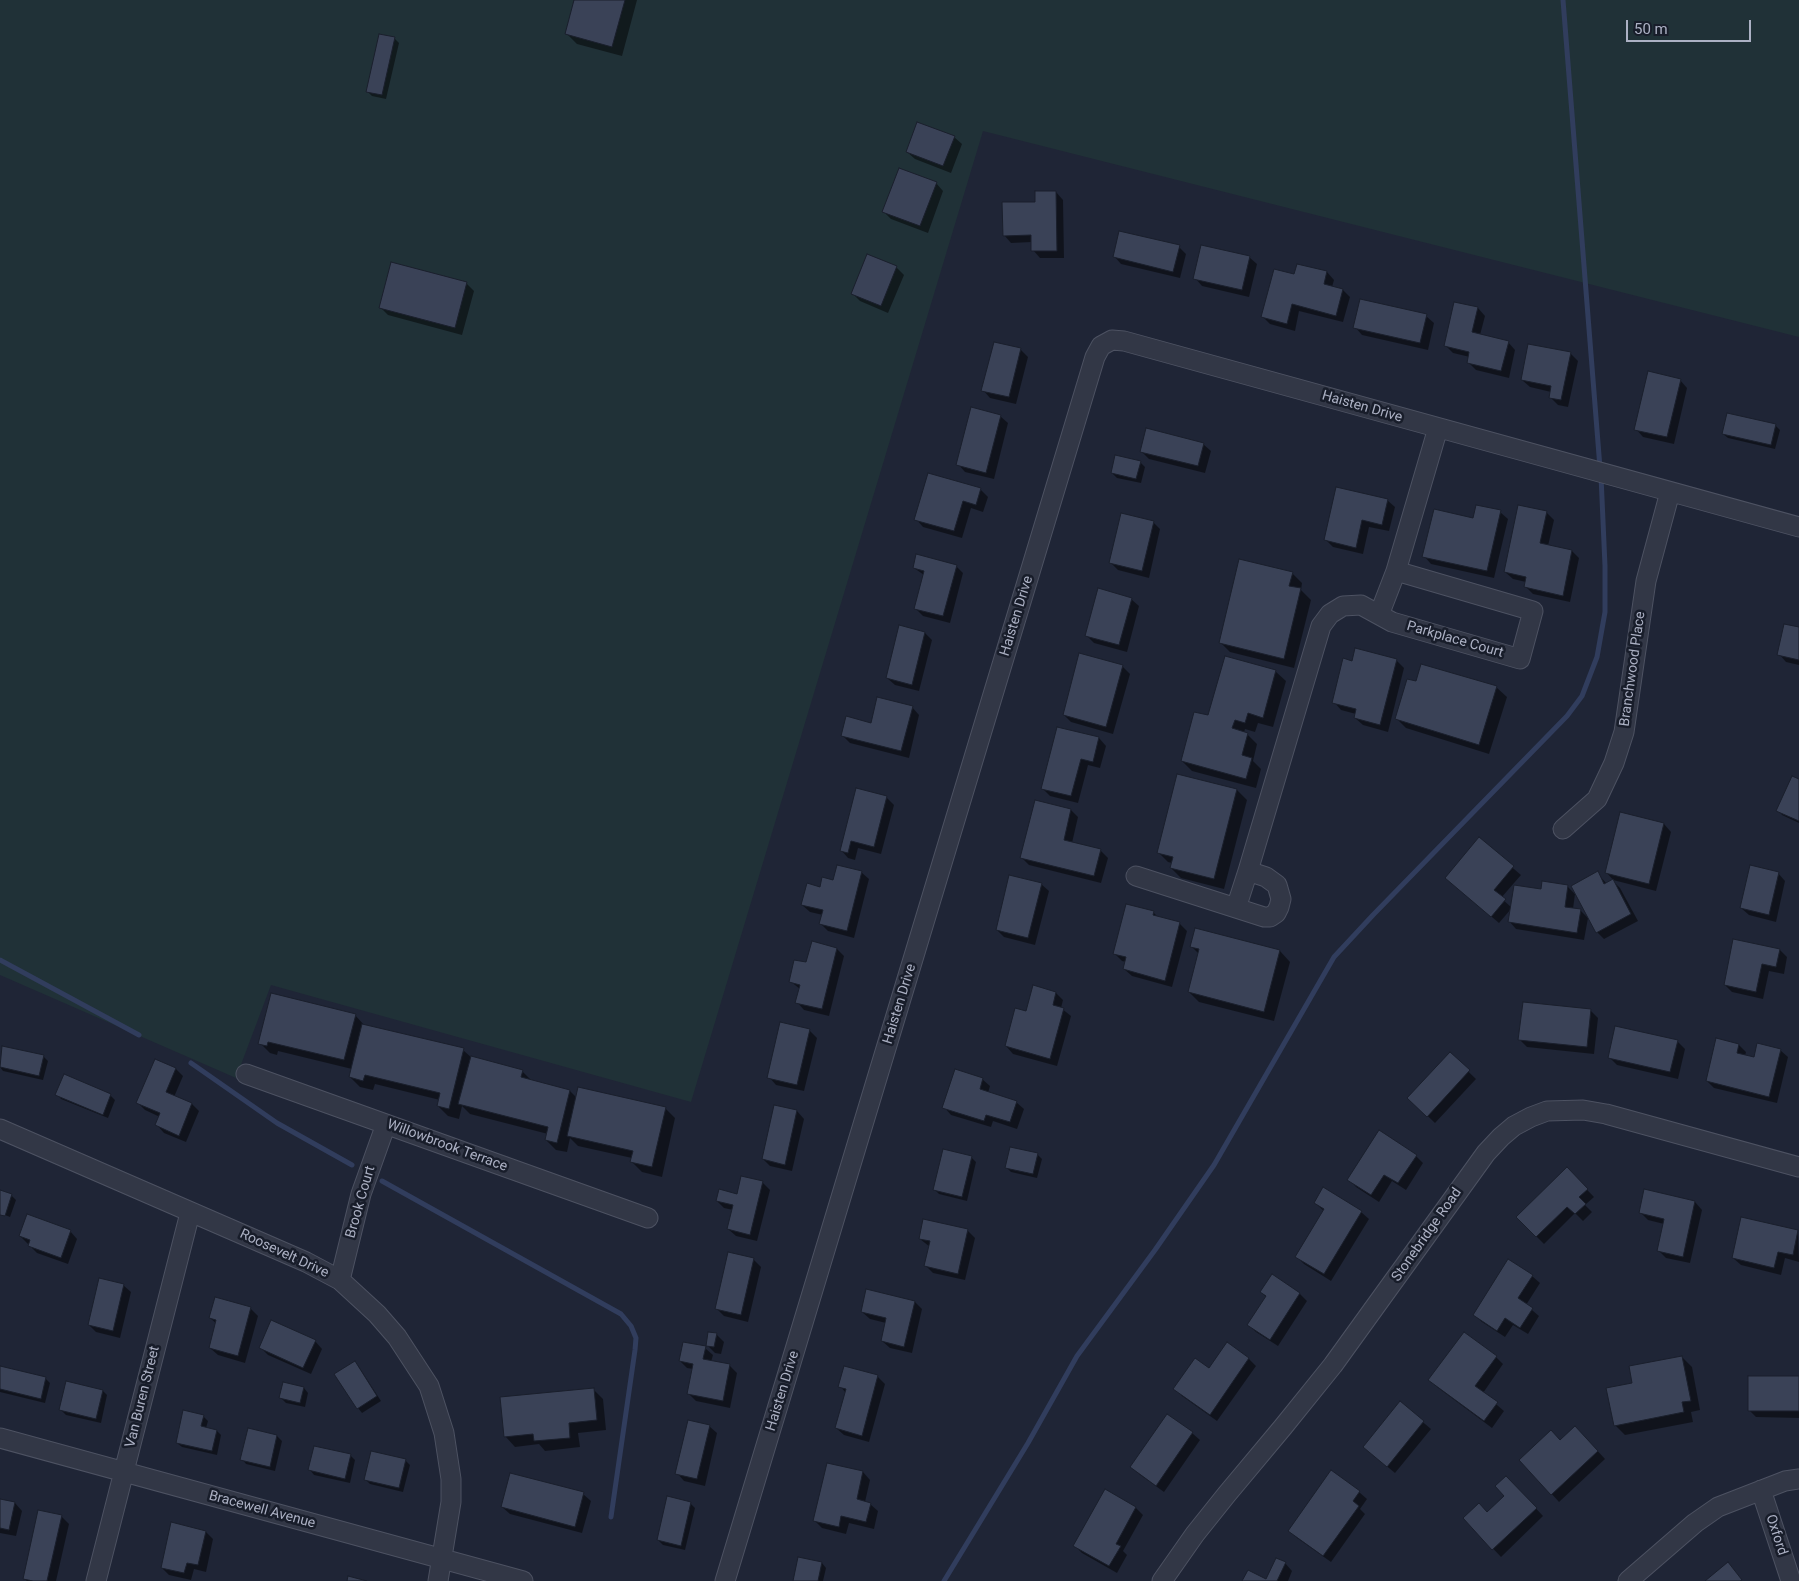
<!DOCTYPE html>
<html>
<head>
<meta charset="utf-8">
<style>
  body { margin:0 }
  #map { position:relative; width:1799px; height:1581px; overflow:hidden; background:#1f2536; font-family:Roboto,sans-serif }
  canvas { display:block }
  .scale { position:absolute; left:1626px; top:20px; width:125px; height:22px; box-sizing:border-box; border:2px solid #acb1c4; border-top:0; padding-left:6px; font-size:15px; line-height:18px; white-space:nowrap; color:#acb1c4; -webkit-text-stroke:4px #181d2a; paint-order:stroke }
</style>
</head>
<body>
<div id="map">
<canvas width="1799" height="1581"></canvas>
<div class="scale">50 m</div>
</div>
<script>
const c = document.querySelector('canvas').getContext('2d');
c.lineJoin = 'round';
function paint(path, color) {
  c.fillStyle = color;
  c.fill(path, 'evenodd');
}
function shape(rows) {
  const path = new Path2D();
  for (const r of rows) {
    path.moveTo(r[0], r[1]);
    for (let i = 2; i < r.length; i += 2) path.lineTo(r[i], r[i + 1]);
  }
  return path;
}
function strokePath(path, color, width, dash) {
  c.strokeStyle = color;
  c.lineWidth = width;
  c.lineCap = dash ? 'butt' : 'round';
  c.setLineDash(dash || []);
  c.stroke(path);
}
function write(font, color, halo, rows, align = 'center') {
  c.font = font + ' Roboto,sans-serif';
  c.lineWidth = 5;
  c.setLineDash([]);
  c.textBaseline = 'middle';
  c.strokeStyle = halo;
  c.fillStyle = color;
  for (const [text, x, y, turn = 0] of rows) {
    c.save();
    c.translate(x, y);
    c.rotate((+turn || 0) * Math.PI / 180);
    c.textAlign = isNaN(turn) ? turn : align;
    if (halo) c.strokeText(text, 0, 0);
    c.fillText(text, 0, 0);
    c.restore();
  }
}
paint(shape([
  [0,0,1799,0,1799,337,983,131,691,1102,271,985,236,1078,0,975]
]), '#203137');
paint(shape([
  [576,0,637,0,622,56,577,44,567,34],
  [395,39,399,43,386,99,372,96,367,91],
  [954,137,962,144,951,173,915,159,907,152],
  [936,183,943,191,928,233,891,219,884,212],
  [1056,192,1063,200,1064,258,1040,258,1033,250,1032,242,1011,243,1004,235,1036,203],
  [1179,247,1186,254,1180,278,1121,264,1114,256],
  [1249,257,1257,264,1249,297,1202,286,1195,278],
  [1298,265,1327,272,1334,280,1332,287,1343,290,1350,297,1343,322,1299,311,1295,331,1270,324,1263,317,1295,276],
  [896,267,904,275,888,313,860,301,852,293],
  [466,283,474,291,462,335,388,315,380,307],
  [1478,308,1485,316,1480,335,1508,342,1515,350,1509,378,1476,370,1468,362,1470,357,1453,353,1445,345],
  [1426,316,1434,323,1428,350,1362,335,1355,327],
  [995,343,1021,350,1028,357,1016,404,990,398,983,390],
  [1570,353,1578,361,1568,407,1558,405,1550,397,1551,392,1530,387,1522,380],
  [1680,380,1687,388,1674,444,1643,437,1636,429],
  [1000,416,1008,423,994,479,965,472,958,464],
  [1775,425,1780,430,1775,449,1728,438,1723,434],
  [1203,444,1211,451,1205,473,1149,459,1142,452],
  [1140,462,1145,467,1141,483,1117,478,1112,473],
  [980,489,988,497,983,512,971,508,962,538,923,527,916,519],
  [1387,500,1395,507,1389,531,1369,527,1363,554,1333,547,1326,540],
  [1500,512,1508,519,1494,578,1431,564,1424,556,1474,519],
  [1546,512,1554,520,1548,546,1572,551,1579,558,1570,602,1533,594,1526,587,1526,582,1513,579,1505,572],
  [1153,522,1160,529,1149,578,1118,570,1111,563],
  [956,566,963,573,950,623,923,616,915,608,924,575,914,568],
  [1292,573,1302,583,1301,590,1311,600,1294,668,1230,652,1220,642],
  [1131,599,1139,606,1127,652,1094,643,1086,635],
  [900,627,925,633,932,640,919,691,895,685,887,678],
  [1799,628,1799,665,1786,662,1779,654],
  [1396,660,1404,668,1388,732,1363,725,1355,718,1356,714,1341,710,1334,702,1353,662],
  [1122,666,1130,674,1113,734,1071,722,1064,715],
  [1275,671,1286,681,1273,727,1258,723,1255,732,1245,729,1244,733,1247,734,1257,744,1253,761,1261,769,1256,788,1192,771,1182,761,1209,717],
  [1417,683,1496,687,1507,697,1489,754,1406,728,1396,718],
  [912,707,919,715,909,758,850,743,843,736],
  [1099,738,1106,746,1100,768,1088,765,1078,803,1050,796,1042,788],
  [1799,781,1799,823,1782,815,1778,810],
  [1237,790,1247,800,1224,889,1181,878,1171,868,1172,863,1168,862,1158,852],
  [886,797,894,805,881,854,858,848,855,860,848,858,841,850],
  [1071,810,1078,817,1072,843,1100,850,1108,858,1101,883,1029,865,1022,858],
  [1664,824,1671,832,1656,891,1613,880,1607,873],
  [1479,839,1521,875,1501,898,1511,907,1542,890,1568,887,1575,894,1573,909,1581,911,1588,918,1584,940,1516,929,1509,921,1511,909,1499,923,1454,885],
  [861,872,869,879,854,938,828,931,821,924,823,915,810,912,802,905,821,888],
  [1597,873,1607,884,1613,881,1620,888,1638,921,1604,939,1597,932],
  [1778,873,1785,881,1776,922,1749,915,1741,908],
  [1041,884,1049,891,1035,945,1004,937,997,930],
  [1153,912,1159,918,1180,924,1187,931,1172,987,1132,976,1124,969,1126,962,1122,961,1114,953],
  [1196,929,1280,951,1290,962,1274,1021,1199,1002,1189,992,1199,954,1191,946],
  [1734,940,1780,950,1787,957,1784,974,1769,971,1763,999,1732,992,1725,985],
  [837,949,844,956,829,1016,804,1010,797,1002,800,989,790,981,807,964],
  [1056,993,1063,1000,1061,1008,1071,1016,1057,1066,1013,1054,1006,1046,1027,1012],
  [1590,1010,1598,1018,1594,1054,1527,1047,1520,1040],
  [355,1015,365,1026,463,1050,472,1058,522,1071,532,1081,570,1091,577,1098,665,1108,675,1118,662,1177,642,1172,632,1162,632,1158,578,1146,570,1138,567,1152,556,1150,546,1140,548,1134,470,1114,462,1106,459,1119,448,1116,438,1106,440,1100,375,1084,373,1090,360,1087,350,1077,352,1069,278,1051,277,1055,270,1053,260,1043],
  [809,1030,817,1038,804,1091,776,1085,769,1077],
  [1677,1041,1685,1049,1678,1079,1617,1065,1609,1057],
  [1739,1045,1746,1052,1745,1056,1755,1058,1780,1050,1788,1057,1777,1103,1714,1088,1707,1081],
  [3,1047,43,1056,48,1061,43,1080,3,1071,0,1067],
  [1450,1054,1476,1079,1435,1123,1409,1098],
  [155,1061,176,1069,183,1076,174,1097,192,1104,199,1111,186,1142,164,1133,157,1125,160,1117,145,1110,138,1103],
  [982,1079,990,1086,988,1093,1016,1102,1024,1109,1017,1129,993,1121,991,1127,951,1115,944,1107],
  [57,1094,110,1095,115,1100,108,1118,61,1099],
  [797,1111,804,1119,792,1171,770,1166,763,1159],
  [1037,1154,1042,1159,1037,1178,1011,1172,1006,1167],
  [1416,1156,1423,1163,1406,1190,1392,1181,1379,1202,1356,1187,1349,1179],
  [971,1157,976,1162,967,1201,939,1194,935,1190],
  [1567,1169,1594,1197,1585,1205,1592,1212,1583,1221,1575,1213,1544,1244,1517,1217],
  [762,1182,770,1190,757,1241,736,1236,728,1229,733,1210,724,1208,717,1201,738,1195],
  [0,1191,11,1195,16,1200,10,1217,0,1213],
  [1645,1191,1695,1202,1702,1210,1690,1263,1666,1258,1658,1250,1664,1224,1648,1220,1640,1212],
  [1315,1203,1361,1212,1369,1219,1331,1281,1304,1264,1296,1256,1324,1211],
  [1742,1219,1798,1232,1799,1262,1785,1258,1781,1275,1741,1265,1733,1258],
  [967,1230,975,1238,965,1280,933,1273,925,1265,930,1247,920,1239],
  [70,1231,77,1239,68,1264,37,1253,20,1236],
  [753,1259,761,1267,748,1322,724,1316,717,1309],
  [1272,1276,1300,1294,1307,1301,1278,1346,1256,1332,1249,1325,1267,1298,1261,1292],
  [1532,1276,1540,1283,1526,1305,1539,1316,1528,1334,1513,1325,1505,1337,1482,1322,1474,1315],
  [123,1285,131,1292,120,1338,96,1332,89,1325],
  [915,1302,922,1309,912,1353,890,1348,882,1341,886,1323,870,1319,862,1312],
  [250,1308,258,1316,245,1363,218,1355,210,1348,217,1324,210,1318],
  [716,1334,724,1342,721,1354,715,1353,707,1345],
  [315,1341,322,1349,311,1374,268,1355,260,1347],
  [705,1348,713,1355,711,1362,730,1366,737,1373,730,1408,696,1401,689,1394,693,1369,687,1368,680,1361],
  [1496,1357,1503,1364,1483,1393,1504,1411,1492,1428,1437,1387,1430,1380],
  [1682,1357,1692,1367,1700,1410,1691,1412,1693,1422,1625,1435,1615,1425],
  [1249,1359,1256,1366,1217,1421,1182,1396,1175,1388,1209,1370],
  [355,1363,359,1367,381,1401,362,1413,358,1408],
  [845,1367,878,1377,885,1384,869,1442,844,1435,836,1428,846,1393,840,1386],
  [0,1368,45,1378,50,1383,45,1403,0,1392],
  [1799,1377,1799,1418,1756,1417,1749,1410],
  [304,1388,308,1393,305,1407,286,1403,281,1398],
  [593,1389,603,1399,606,1430,578,1433,580,1447,545,1451,539,1444,515,1447,505,1436],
  [103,1391,107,1395,101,1423,66,1415,61,1410],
  [1400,1403,1431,1429,1395,1473,1372,1454],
  [1167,1415,1192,1433,1200,1440,1164,1492,1139,1474,1131,1467],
  [203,1416,208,1421,206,1428,217,1431,221,1435,217,1455,182,1447,177,1443],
  [709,1426,717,1433,705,1486,684,1481,677,1473],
  [248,1430,277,1436,282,1441,275,1471,246,1464,242,1459],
  [1583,1435,1605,1459,1559,1502,1521,1460,1561,1442],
  [350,1455,355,1460,350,1483,314,1475,310,1470],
  [405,1460,410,1465,403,1492,370,1484,365,1479],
  [863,1472,870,1480,865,1502,870,1504,878,1511,874,1529,849,1523,846,1534,822,1528,815,1521],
  [1331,1472,1359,1492,1367,1499,1360,1509,1365,1514,1331,1562,1297,1538,1290,1530],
  [1514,1485,1543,1516,1501,1557,1465,1519,1487,1513,1506,1496],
  [1106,1491,1136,1508,1143,1515,1123,1551,1127,1555,1117,1573,1082,1553,1075,1546],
  [583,1494,591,1501,582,1533,510,1514,502,1507],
  [0,1500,15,1503,22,1511,16,1536,0,1533],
  [690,1503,695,1508,685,1550,663,1545,658,1540],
  [61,1516,69,1524,56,1581,27,1581,24,1578],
  [172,1524,206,1532,213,1539,206,1572,194,1569,191,1580,169,1575,162,1568],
  [799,1558,822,1563,826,1568,823,1581,794,1581],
  [1285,1563,1292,1571,1288,1581,1244,1581,1267,1580]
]), '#0007');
strokePath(shape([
  [1563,0,1600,468],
  [0,960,139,1035],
  [191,1063,277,1123,352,1165],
  [382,1181,621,1314,631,1326,636,1338,635,1350,611,1517],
  [944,1581,1028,1443,1077,1356,1155,1250,1214,1165,1334,957,1373,915,1567,716,1582,696,1597,657,1605,612,1605,566,1601,476]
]), '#313d5d', 5);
const building = shape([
  [574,0,625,0,612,47,565,34,574,0],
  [379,34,395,37,382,95,366,92,379,34],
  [917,122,955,136,943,166,906,152,917,122],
  [899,168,937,182,920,226,882,212,899,168],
  [1035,191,1056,191,1057,251,1031,251,1031,235,1003,236,1002,202,1035,202,1035,191],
  [1119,231,1180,245,1173,272,1113,257,1119,231],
  [1201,245,1250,256,1242,290,1193,279,1201,245],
  [867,254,897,266,881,306,851,294,867,254],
  [391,262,467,282,455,328,379,308,391,262],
  [1297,264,1327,271,1324,284,1343,289,1336,316,1292,304,1287,324,1261,317,1274,269,1294,274,1297,264],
  [1360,299,1427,314,1420,343,1353,328,1360,299],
  [1454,302,1478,307,1472,332,1509,341,1501,371,1467,363,1469,352,1444,346,1454,302],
  [994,342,1021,348,1009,397,981,391,994,342],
  [1528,344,1571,352,1561,400,1549,398,1551,386,1521,380,1528,344],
  [1648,371,1681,379,1667,437,1634,430,1648,371],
  [971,407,1001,415,986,473,956,465,971,407],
  [1727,413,1776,424,1771,445,1722,434,1727,413],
  [1146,428,1204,443,1198,466,1140,452,1146,428],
  [1115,455,1141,461,1136,479,1111,473,1115,455],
  [928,473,981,488,976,505,963,501,954,531,914,520,928,473],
  [1336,487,1388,499,1382,525,1362,520,1356,548,1324,540,1336,487],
  [1476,505,1501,510,1487,571,1422,557,1434,509,1473,518,1476,505],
  [1518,505,1547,511,1540,543,1572,550,1563,596,1524,587,1526,577,1504,572,1518,505],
  [1121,513,1154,521,1142,571,1109,563,1121,513],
  [916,554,957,565,943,616,914,609,924,571,913,568,916,554],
  [1239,559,1293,572,1289,586,1301,588,1284,659,1219,643,1239,559],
  [1098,588,1132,598,1119,645,1085,636,1098,588],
  [1784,624,1799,627,1799,660,1777,655,1784,624],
  [899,625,925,632,912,685,886,678,899,625],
  [1355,648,1397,659,1380,725,1354,718,1356,709,1332,703,1343,658,1352,661,1355,648],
  [1079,653,1123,665,1106,727,1063,715,1079,653],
  [1225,656,1276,670,1263,718,1248,713,1245,723,1235,720,1232,728,1248,733,1242,755,1252,758,1246,779,1181,761,1194,712,1208,715,1225,656],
  [1421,664,1497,686,1479,745,1395,719,1407,679,1416,681,1421,664],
  [877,697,913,706,901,751,841,736,846,716,871,723,877,697],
  [1057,727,1099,737,1093,762,1081,759,1071,796,1041,789,1057,727],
  [1177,774,1237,789,1214,879,1170,868,1173,857,1157,853,1177,774],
  [1792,776,1799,779,1799,821,1776,811,1792,776],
  [856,788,887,796,874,847,851,841,848,853,840,851,856,788],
  [1035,800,1071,809,1064,840,1101,849,1094,876,1020,858,1035,800],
  [1620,812,1664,823,1649,884,1605,873,1620,812],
  [1479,837,1514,866,1494,890,1506,899,1491,917,1445,878,1479,837],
  [837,865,862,871,847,931,819,924,823,910,801,905,807,883,820,887,822,877,833,880,837,865],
  [1750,865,1779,872,1769,915,1740,908,1750,865],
  [1598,871,1604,884,1613,879,1631,914,1596,933,1571,886,1598,871],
  [1009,875,1042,883,1028,938,996,930,1009,875],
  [1542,881,1568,885,1565,907,1581,909,1577,933,1508,922,1514,885,1541,889,1542,881],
  [1126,904,1154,911,1153,915,1180,922,1165,981,1123,969,1126,957,1113,954,1126,904],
  [1195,928,1280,950,1264,1012,1188,992,1199,949,1190,947,1195,928],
  [1733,939,1780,949,1776,967,1762,964,1756,992,1724,985,1733,939],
  [812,941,837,948,822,1009,795,1003,800,985,789,982,794,960,806,962,812,941],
  [1033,985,1056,992,1053,1005,1064,1008,1050,1059,1005,1046,1015,1008,1026,1011,1033,985],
  [271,993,356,1014,344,1060,268,1042,267,1046,258,1044,271,993],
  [1523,1002,1591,1009,1587,1047,1518,1040,1523,1002],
  [780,1022,810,1029,797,1085,767,1078,780,1022],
  [362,1024,464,1048,449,1109,437,1106,440,1093,365,1075,363,1081,349,1077,362,1024],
  [1615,1026,1678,1040,1670,1072,1608,1058,1615,1026],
  [1716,1038,1739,1044,1737,1053,1754,1057,1757,1043,1781,1049,1769,1097,1706,1081,1716,1038],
  [2,1046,44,1055,39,1076,0,1067,2,1046],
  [1450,1052,1470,1070,1427,1117,1407,1098,1450,1052],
  [471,1056,523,1070,521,1077,570,1090,557,1143,545,1140,548,1127,458,1104,471,1056],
  [155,1059,176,1068,166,1092,192,1103,179,1136,155,1125,160,1113,136,1103,155,1059],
  [955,1069,983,1078,980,1089,1017,1101,1010,1122,986,1115,984,1121,942,1108,955,1069],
  [64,1074,111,1094,103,1115,55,1095,64,1074],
  [578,1087,666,1107,652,1167,630,1162,633,1151,567,1136,578,1087],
  [774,1105,797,1110,785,1165,762,1159,774,1105],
  [1379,1130,1417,1155,1398,1183,1384,1175,1371,1195,1347,1180,1379,1130],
  [1010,1147,1038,1153,1033,1174,1005,1168,1010,1147],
  [943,1149,972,1156,962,1197,933,1190,943,1149],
  [1567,1167,1588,1189,1579,1197,1586,1204,1575,1214,1567,1207,1536,1237,1516,1217,1567,1167],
  [741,1176,763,1181,750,1235,727,1229,733,1205,716,1201,719,1189,737,1194,741,1176],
  [1323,1187,1362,1211,1324,1274,1295,1257,1324,1209,1314,1203,1323,1187],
  [1644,1189,1695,1201,1683,1257,1657,1251,1664,1219,1639,1213,1644,1189],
  [0,1190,12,1194,5,1216,0,1215,0,1190],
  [27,1214,71,1230,61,1258,28,1246,30,1240,19,1236,27,1214],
  [1741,1217,1798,1230,1793,1255,1778,1252,1774,1268,1732,1258,1741,1217],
  [923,1219,968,1229,958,1274,924,1266,930,1241,919,1239,923,1219],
  [728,1252,754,1258,741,1315,715,1309,728,1252],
  [1508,1259,1533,1275,1518,1298,1533,1308,1520,1328,1505,1318,1497,1331,1473,1315,1508,1259],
  [1272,1274,1300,1293,1270,1340,1247,1325,1266,1296,1260,1292,1272,1274],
  [99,1278,124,1284,113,1331,88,1325,99,1278],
  [866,1289,915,1301,904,1347,881,1341,886,1318,861,1312,866,1289],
  [215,1297,251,1307,238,1356,209,1348,216,1320,209,1318,215,1297],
  [271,1320,316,1340,303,1368,259,1348,271,1320],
  [708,1332,717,1333,714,1347,706,1346,703,1359,730,1364,723,1401,687,1394,693,1364,679,1361,683,1342,706,1346,708,1332],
  [1464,1332,1497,1356,1475,1386,1498,1402,1484,1421,1428,1380,1464,1332],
  [1227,1342,1249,1358,1210,1415,1173,1389,1195,1358,1209,1368,1227,1342],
  [1682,1356,1691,1401,1682,1402,1684,1412,1614,1426,1606,1388,1632,1383,1629,1366,1682,1356],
  [355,1361,377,1396,357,1409,334,1374,355,1361],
  [0,1366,46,1377,41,1399,0,1389,0,1366],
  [844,1366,878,1375,862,1436,835,1428,846,1389,838,1387,844,1366],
  [1748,1376,1799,1376,1799,1411,1748,1411,1748,1376],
  [66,1381,103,1390,96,1419,59,1410,66,1381],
  [283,1382,304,1387,300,1403,279,1398,283,1382],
  [594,1388,597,1420,569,1423,570,1438,534,1441,533,1434,504,1437,500,1397,594,1388],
  [1400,1401,1424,1421,1387,1467,1363,1447,1400,1401],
  [183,1410,204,1415,201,1426,217,1430,212,1451,176,1443,183,1410],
  [1167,1414,1193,1432,1156,1486,1130,1467,1167,1414],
  [688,1420,710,1425,697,1479,675,1474,688,1420],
  [1575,1426,1598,1451,1551,1495,1519,1460,1551,1430,1560,1440,1575,1426],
  [248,1428,277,1435,270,1467,240,1460,248,1428],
  [314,1446,351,1454,345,1479,308,1470,314,1446],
  [371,1451,406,1459,399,1488,364,1480,371,1451],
  [827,1463,863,1471,857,1499,871,1503,866,1522,841,1516,839,1527,813,1521,827,1463],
  [1331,1470,1360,1491,1353,1501,1359,1506,1323,1556,1288,1531,1331,1470],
  [510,1473,584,1492,575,1527,501,1507,510,1473],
  [1506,1476,1537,1508,1492,1550,1463,1518,1479,1503,1487,1512,1504,1496,1495,1486,1506,1476],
  [1105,1489,1136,1507,1116,1544,1121,1546,1109,1566,1073,1546,1105,1489],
  [667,1496,691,1502,681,1546,657,1540,667,1496],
  [0,1499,15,1502,9,1530,0,1528,0,1499],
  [38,1510,62,1515,47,1581,33,1581,23,1579,38,1510],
  [171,1522,206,1531,198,1565,187,1563,184,1573,161,1568,171,1522],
  [798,1557,822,1562,818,1581,793,1581,798,1557],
  [1276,1558,1286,1562,1277,1581,1242,1581,1248,1570,1266,1579,1276,1558],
  [1728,1562,1742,1580,1740,1581,1705,1581,1728,1562],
  [348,1576,367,1581,347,1581,348,1576]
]);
paint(building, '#3a4257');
strokePath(building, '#1a1f2c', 1);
const street = shape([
  [1379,615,1396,571,1438,428],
  [1563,829,1597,799,1614,763,1624,732,1646,581,1670,492],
  [1136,876,1264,917,1270,917,1276,913,1279,907,1281,899,1277,885,1266,877,1248,871],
  [1236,908,1248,871,1321,626,1330,614,1343,606,1361,605,1392,622,1520,659,1533,611,1396,571],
  [246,1074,648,1218],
  [0,1129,306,1262,340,1280,377,1314,397,1337,429,1386,444,1433,451,1479,451,1502,438,1581],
  [340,1280,361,1194,386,1124],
  [0,1438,523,1581],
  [1761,1490,1791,1581],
  [96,1581,190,1213],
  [725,1581,1095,357,1101,346,1112,340,1124,341,1799,527],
  [1162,1581,1195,1534,1227,1494,1283,1427,1333,1365,1486,1153,1501,1137,1514,1126,1531,1117,1547,1111,1583,1110,1606,1114,1799,1167],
  [1628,1581,1695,1523,1718,1507,1785,1481,1799,1479]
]);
strokePath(street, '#4d5262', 21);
strokePath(street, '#323746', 19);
write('14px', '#acb1c4', '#181d2a', [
  ["Haisten Drive",1362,407,16],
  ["Haisten Drive",1017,616,-73],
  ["Parkplace Court",1455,640,16],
  ["Branchwood Place",1633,669,-82],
  ["Haisten Drive",900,1004,-73],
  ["Willowbrook Terrace",447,1146,20],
  ["Brook Court",361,1202,-74],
  ["Stonebridge Road",1427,1235,-55],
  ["Roosevelt Drive",284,1254,25],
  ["Haisten Drive",783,1391,-73],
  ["Van Buren Street",143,1397,-76],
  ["Bracewell Avenue",262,1510,15],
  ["Oxford",1776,1535,72]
]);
</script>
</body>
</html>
